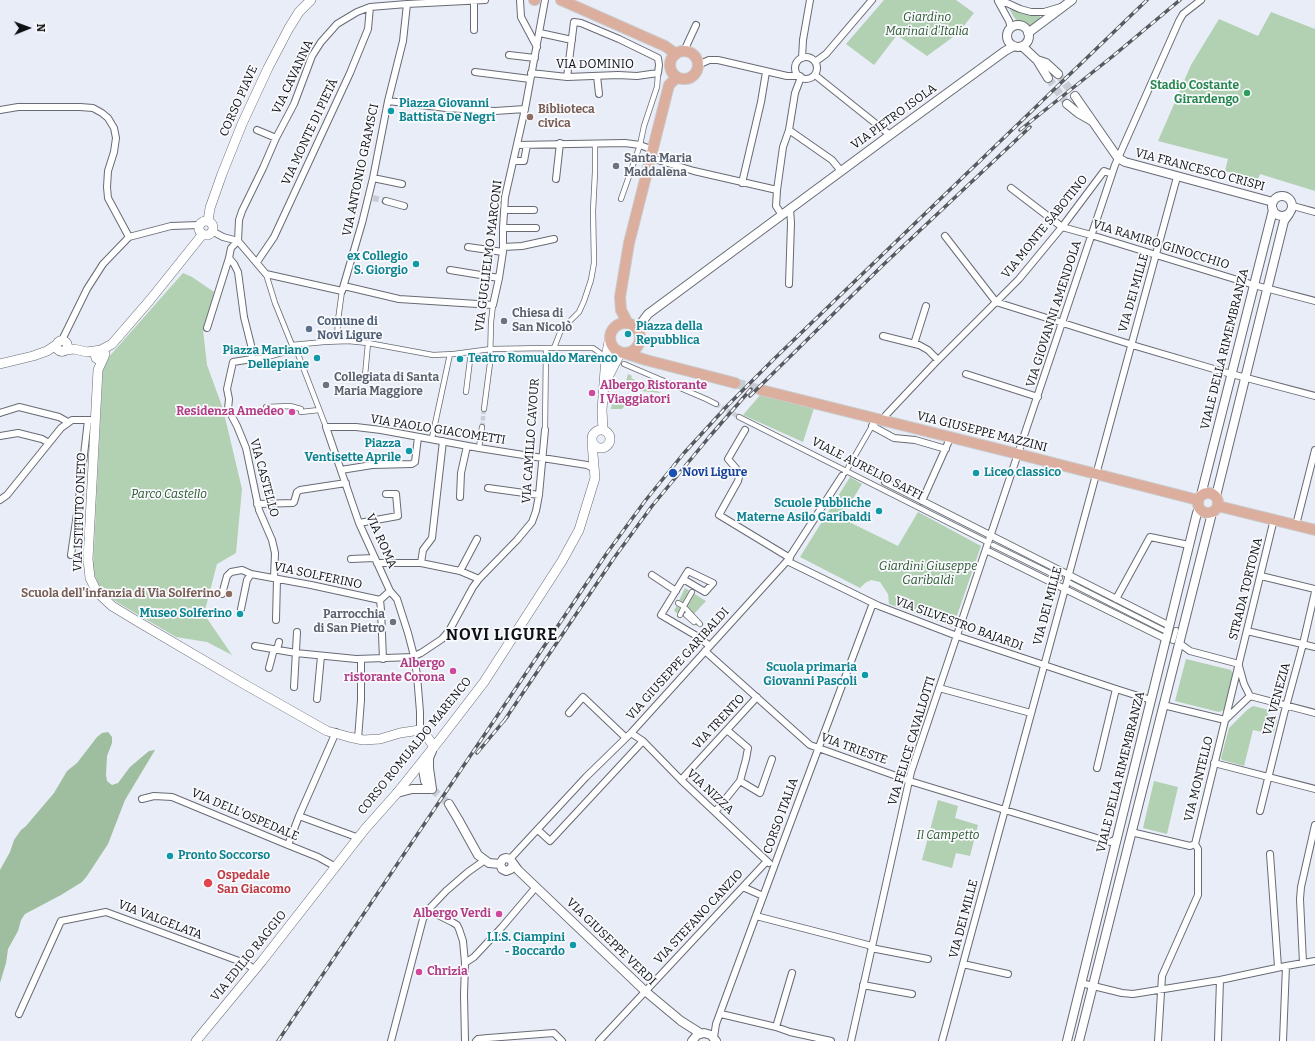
<!DOCTYPE html>
<html>
<head>
<meta charset="utf-8">
<style>
  body { margin:0 }
  #map { position:relative; width:1315px; height:1041px; overflow:hidden; background:#e9edf7; font-family:Bitter,serif }
  canvas { display:block }
  .north { position:absolute; left:8px; top:8px; width:40px; height:40px; -webkit-text-stroke:3px #f9fafe; paint-order:stroke; rotate:89deg; font-size:11px; font-weight:700; line-height:16px; text-align:center; color:#0e1013 }
  .north::after { content:''; display:block; margin:auto; width:14px; height:18px; background:#0e1013; clip-path:polygon(50% 0,100% 100%,50% 72%,0 100%) }
</style>
</head>
<body>
<div id="map">
<canvas width="1315" height="1041"></canvas>
<div class="north">N</div>
</div>
<script>
const c = document.querySelector('canvas').getContext('2d');
c.lineJoin = 'round';
function paint(path, color) {
  c.fillStyle = color;
  c.fill(path, 'evenodd');
}
function shape(rows) {
  const path = new Path2D();
  for (const r of rows) {
    if (r.length === 3) {
      path.moveTo(r[0] + r[2], r[1]);
      path.arc(r[0], r[1], r[2], 0, 2 * Math.PI);
      continue;
    }
    path.moveTo(r[0], r[1]);
    for (let i = 2; i < r.length; i += 2) path.lineTo(r[i], r[i + 1]);
  }
  return path;
}
function strokePath(path, color, width, dash) {
  c.strokeStyle = color;
  c.lineWidth = width;
  c.lineCap = dash ? 'butt' : 'round';
  c.setLineDash(dash || []);
  c.stroke(path);
}
function write(font, color, halo, rows, align = 'center') {
  c.font = font + ' Bitter,serif';
  c.lineWidth = 3.5;
  c.setLineDash([]);
  c.textBaseline = 'middle';
  c.strokeStyle = halo;
  c.fillStyle = color;
  for (const [text, x, y, turn = 0] of rows) {
    c.save();
    c.translate(x, y);
    c.rotate((+turn || 0) * Math.PI / 180);
    c.textAlign = isNaN(turn) ? turn : align;
    if (halo) c.strokeText(text, 0, 0);
    c.fillText(text, 0, 0);
    c.restore();
  }
}
paint(shape([
  [884,0,956,0,974,13,963,27,964,29,927,56,897,35,874,65,846,44],
  [1011,9,1027,14,1039,15,1041,19,1031,25,1027,25,1018,22,1014,17,1010,10],
  [1271,12,1315,29,1315,191,1260,174,1258,179,1225,171,1228,159,1158,141,1191,65,1219,19,1258,36],
  [183,273,192,277,214,292,203,330,207,365,223,409,242,489,236,553,217,564,204,614,232,655,207,642,176,637,120,604,108,596,99,586,95,576,93,567,103,370,107,359],
  [628,374,632,376,631,378,661,393,641,391,633,388,627,384,626,381],
  [614,392,616,392,627,401,627,403,622,409,611,409],
  [762,393,814,408,803,442,743,415],
  [850,477,862,484,841,518,898,546,918,512,981,546,953,627,889,604,888,594,880,582,871,580,865,583,860,588,800,557],
  [685,588,706,601,693,615,701,623,697,626,674,611],
  [1186,659,1231,670,1233,674,1224,710,1219,712,1175,701],
  [1253,706,1269,710,1267,718,1277,720,1273,734,1253,730,1244,766,1222,760,1221,758,1229,728,1247,710],
  [1154,781,1178,787,1167,834,1143,828],
  [938,800,958,806,955,818,978,825,970,856,956,853,952,868,922,860]
]), '#b2d0b2');
paint(shape([
  [108,732,112,737,112,743,107,756,106,775,107,781,112,785,118,783,130,767,149,751,155,750,125,800,108,844,87,876,82,882,61,895,25,914,21,920,18,931,8,949,6,963,0,983,0,870,10,852,14,840,21,830,26,826,54,793,67,771,77,763,97,737,102,733]
]), '#9ebe9f');
strokePath(shape([
  [716,404,739,417],
  [482,427,484,409]
]), '#c8ccd5', 4.5, [4.5, 2]);
strokePath(shape([
  [373,198,386,201]
]), '#c8ccd5', 6, [6, 3]);
strokePath(shape([
  [1058,74,1075,96],
  [1048,78,1067,104],
  [432,789,449,804]
]), '#c8ccd5', 8, [8, 4]);
strokePath(shape([
  [735,383,761,390]
]), '#c8ccd5', 10, [10, 5]);
const pedestrian = shape([
  [621,199,640,145,644,126,657,87,658,74],
  [266,274,275,303,292,345,296,349,326,427],
  [337,341,338,320,342,291],
  [292,345,324,342,348,341,368,343,433,355,454,354,491,349,546,348,593,348,604,356],
  [554,348,561,330,579,312,584,301,591,280,594,263,593,211,595,172,595,143],
  [252,359,271,356,296,349],
  [624,364,706,399,716,404],
  [365,376,368,343],
  [466,392,471,352],
  [266,407,290,406,301,409,301,412,319,410],
  [484,409,490,363,491,322,493,305],
  [739,417,985,541],
  [545,430,546,348],
  [432,438,450,354],
  [479,448,482,427],
  [845,473,872,426],
  [993,545,1060,578],
  [1070,583,1163,630],
  [678,603,683,606],
  [684,606,692,592],
  [686,609,700,624],
  [680,615,683,609],
  [686,615,694,622],
  [1173,641,1176,630]
]);
const minor = shape([
  [520,0,521,17,537,47],
  [474,1,474,30],
  [998,1,1009,21,1011,28],
  [1000,3,1007,3,1020,9,1031,12,1044,12,1061,7],
  [407,4,403,41,388,101,373,178,362,223,342,291,266,274,238,241,239,220,242,211,263,168,276,138,294,104,312,56,321,42,337,24,357,12,370,7,407,4,485,0],
  [540,33,572,40],
  [684,51,696,25],
  [509,55,535,58],
  [806,68,11],
  [802,58,803,40,810,0],
  [815,62,826,54,872,0],
  [698,65,709,60,718,60,787,76,800,76],
  [475,72,530,79],
  [531,73,567,77,618,75,637,76,658,73,659,65,658,58,656,57,619,39,581,23,574,22,567,77],
  [815,75,890,135],
  [597,76,599,94],
  [388,101,446,108,495,111,525,109],
  [0,110,18,107,80,107,93,108,102,113,108,118,114,128,116,138,114,152,108,171,107,187,108,198,129,237],
  [257,130,276,138],
  [789,130,832,160,841,171],
  [517,145,625,143,640,145,653,150],
  [651,158,694,171,777,190],
  [513,161,524,161,527,145],
  [373,178,402,184],
  [556,179,560,143],
  [742,183,761,102,766,72],
  [1011,188,1062,227,1091,235,1254,285,1315,301],
  [386,201,404,206],
  [1293,206,1315,212],
  [504,210,534,210],
  [782,215,776,206,777,190,783,147,789,130,795,93,801,77],
  [503,228,536,228],
  [945,236,996,302,1139,347,1224,372,1315,396],
  [468,247,503,252],
  [503,247,522,246,554,239],
  [229,258,234,264,238,272,244,317,251,345,252,359,233,362,227,389,229,399,228,409,237,426,246,448,259,510,272,540,275,553,274,578],
  [257,262,274,237,350,73,368,29,370,7],
  [450,270,499,278],
  [789,284,791,223,790,209],
  [344,286,399,299,493,305,499,278,503,252,503,228,505,197,525,109,545,0],
  [207,328,229,258,231,248,238,241,223,237,212,231],
  [883,336,919,345,928,350,938,360],
  [62,340,87,289,103,264,129,237,171,226,199,225],
  [914,344,926,306],
  [966,374,1038,397],
  [0,413,19,407,59,417,68,422],
  [876,419,872,426,894,438,915,440,946,449],
  [884,421,886,415,935,363,1019,279,1062,227,1104,171,1112,174],
  [745,430,728,459,740,473,738,481,719,515,790,558],
  [0,436,18,433,42,439,49,443],
  [341,470,372,465,412,464,415,462,418,437],
  [885,482,1170,626],
  [488,488,539,495],
  [460,497,461,473,467,446],
  [0,500,7,495,61,428,72,420,92,420],
  [922,501,948,443],
  [257,504,293,503,294,502,297,492,300,490,346,483],
  [359,523,398,516,396,494,386,494],
  [1296,525,1315,450],
  [986,550,1166,639],
  [71,555,78,507,88,420],
  [351,559,374,558],
  [787,561,879,606,957,636,1116,689,1151,700],
  [377,563,421,563,460,571,479,579],
  [421,563,423,550,432,538,443,441],
  [460,571,477,539],
  [652,575,676,591],
  [1261,576,1315,589],
  [683,579,705,592,713,583,688,571,683,579,661,615,695,635,710,646],
  [222,594,227,576,231,572,242,570,251,574,311,585,380,600],
  [1116,599,1150,537,1189,545],
  [241,609,247,580,251,574],
  [276,620,277,579],
  [1247,631,1315,647],
  [1179,643,1190,651,1239,664],
  [255,646,296,653,356,659,414,657],
  [277,650,279,642],
  [705,651,810,745,913,782,995,807,1110,842,1117,839],
  [414,656,421,653,442,639,449,631,473,587,479,579,517,540,532,522,536,511,539,495,545,430],
  [383,659,381,610,380,600,390,591],
  [269,668,274,649],
  [294,687,297,632],
  [939,688,1031,713],
  [1250,696,1315,713],
  [317,699,321,656],
  [1163,705,1225,720],
  [569,713,583,697,625,737],
  [1225,720,1250,696,1244,684,1239,666],
  [420,730,420,712,417,675,414,656,408,633,397,599,390,591,359,523,326,427,356,427,381,430,479,448,587,465,593,468],
  [727,730,748,748,746,759,740,781,760,793,772,759],
  [631,733,643,741,681,780,769,863],
  [358,739,361,700,361,659],
  [1214,763,1315,789],
  [1097,768,1116,689],
  [681,780,757,697],
  [142,799,154,796,172,797,288,845,318,857,336,867],
  [1260,811,1284,714,1303,644,1315,592],
  [715,812,740,781],
  [299,816,359,838],
  [538,830,550,841,643,741],
  [1131,832,1190,846,1195,844,1274,519],
  [288,845,299,816,336,732],
  [1270,854,1278,967],
  [510,859,586,777,631,733,787,561,842,476],
  [743,887,763,896],
  [428,910,452,922,457,925,459,929,463,941,465,963,464,995,465,1041],
  [756,916,872,946],
  [871,948,928,959],
  [465,963,474,957,502,927,536,887],
  [1303,963,1300,899,1301,887,1315,825],
  [963,964,1008,974],
  [1081,983,1122,993,1133,994,1220,980,1286,966,1315,961],
  [863,985,912,994],
  [19,1014,61,921,106,912,247,964,255,970],
  [721,1014,776,1027,790,1032,831,1041],
  [776,1027,792,973],
  [714,1037,716,1024,778,856,873,603],
  [391,1041,423,919,428,910,446,891,468,872,485,860],
  [476,1041,478,1039,488,1038,554,1033,562,1041],
  [599,1041,767,861],
  [851,1041,911,772,1115,165,1179,21,1183,14,1201,0],
  [942,1041,1177,177],
  [1158,1041,1162,976,1198,895,1198,849,1195,844],
  [1218,1041,1220,980],
  [1283,1041,1286,966]
]);
const tertiary = shape([
  [1018,36,11],
  [1028,33,1072,0],
  [1022,46,1037,60,1046,63,1058,74],
  [1037,60,1048,78],
  [1075,96,1118,158,1125,162,1273,202],
  [1067,104,1078,113,1092,121],
  [1282,206,10],
  [639,330,642,322,648,314,890,135,1005,51,1014,46],
  [1201,495,1273,210],
  [1216,496,1284,221,1289,214],
  [423,761,422,764,425,781,432,789,429,768,429,758,432,751],
  [397,793,412,789,432,789],
  [449,804,458,819,478,855,489,863,500,864],
  [500,864,503,859,506,858,510,859,518,870,645,991,681,1021,700,1033],
  [500,864,502,869,506,871,511,869,513,864],
  [692,1041,697,1035,704,1033,711,1035,716,1041],
  [1067,1041,1197,513,1199,509],
  [1079,1041,1211,517,1211,513]
]);
const secondary = shape([
  [206,228,7],
  [208,221,210,208,222,174,242,124,268,68,289,28,299,12,311,0],
  [62,346,5.5],
  [65,350,74,349,87,352,101,350,105,354,103,359,99,360,96,358,95,354,97,351],
  [101,350,112,344,150,300,202,235],
  [103,359,98,370,88,559,90,578,97,592,112,606,135,620,244,684,327,731,349,737,363,740,380,739,400,733,420,730,428,738,434,747],
  [0,364,33,356,47,351,56,345],
  [607,379,621,352],
  [601,439,9],
  [603,430,602,410,606,357,610,337],
  [196,1041,262,961,365,829,397,793,441,738,484,682,562,561,579,530,595,478,592,443]
]);
const primary = shape([
  [534,0,535,0],
  [561,0,665,46,676,54],
  [684,65,14],
  [627,322,621,310,620,297,629,243,669,85,677,77],
  [625,338,15],
  [624,353,646,360,735,383],
  [761,390,1018,454,1198,500],
  [1208,503,10],
  [1218,506,1315,530]
]);
strokePath(pedestrian, '#686b74', 6);
strokePath(minor, '#686b74', 8);
strokePath(tertiary, '#686b74', 10);
strokePath(secondary, '#686b74', 10);
strokePath(primary, '#cacacb', 12);
strokePath(pedestrian, '#fff', 4.5);
strokePath(minor, '#fff', 6);
strokePath(tertiary, '#fff', 8);
strokePath(secondary, '#fff', 9);
strokePath(primary, '#dbae9e', 10);
const rail = shape([
  [1020,130,1113,56,1180,0],
  [750,396,883,265,1030,127],
  [504,721,614,558,652,506,710,436,751,389],
  [477,753,508,716],
  [278,1041,607,553,645,501,684,453,728,405,774,359,1147,0]
]);
strokePath(rail, '#575a5f', 3.5);
strokePath(rail, '#f9fafe', 2, [6]);
for (const [x, y, r, color] of [
  [1247,93,4,"#2e9e5b"],
  [391,111,4,"#0f9aa8"],
  [530,117,4,"#8d6e63"],
  [616,166,4,"#6b7280"],
  [416,264,4,"#0f9aa8"],
  [504,321,4,"#6b7280"],
  [309,329,4,"#5c6f8a"],
  [628,334,4,"#0f9aa8"],
  [317,358,4,"#0f9aa8"],
  [460,359,4,"#0f9aa8"],
  [326,385,4,"#6b7280"],
  [592,393,4,"#d1479c"],
  [292,412,4,"#d1479c"],
  [409,451,4,"#0f9aa8"],
  [673,473,5,"#1a4fb4"],
  [976,473,4,"#0f9aa8"],
  [879,511,4,"#0f9aa8"],
  [229,594,4,"#8d6e63"],
  [240,614,4,"#0f9aa8"],
  [393,622,4,"#6b7280"],
  [453,671,4,"#d1479c"],
  [865,675,4,"#0f9aa8"],
  [170,856,4,"#0f9aa8"],
  [208,883,5,"#e0444e"],
  [499,914,4,"#d1479c"],
  [573,945,4,"#0f9aa8"],
  [419,972,4,"#d1479c"]
]) {
  const dot = new Path2D();
  dot.arc(x, y, r, 0, 2 * Math.PI);
  c.fillStyle = color;
  c.fill(dot);
  strokePath(dot, '#f9fafe', 1.5);
}
write('italic 12px', '#28552b', '#f9fafe', [
  ["Giardino",927,18],
  ["Marinai d'Italia",927,32],
  ["Parco Castello",169,495],
  ["Giardini Giuseppe",928,567],
  ["Garibaldi",928,581],
  ["Il Campetto",948,836]
]);
write('12px', '#0e1013', '#f9fafe', [
  ["VIA DOMINIO",595,65],
  ["VIA CAVANNA",293,77,-65],
  ["CORSO PIAVE",239,101,-66],
  ["VIA PIETRO ISOLA",894,117,-36],
  ["VIA MONTE DI PIETÀ",310,132,-65],
  ["VIA ANTONIO GRAMSCI",361,170,-78],
  ["VIA FRANCESCO CRISPI",1200,170,15],
  ["VIA MONTE SABOTINO",1045,227,-51],
  ["VIA RAMIRO GINOCCHIO",1161,245,17],
  ["VIA GUGLIELMO MARCONI",489,256,-83],
  ["VIA DEI MILLE",1134,293,-74],
  ["VIA GIOVANNI AMENDOLA",1054,314,-72],
  ["VIALE DELLA RIMEMBRANZA",1225,349,-76],
  ["VIA PAOLO GIACOMETTI",438,430,9],
  ["VIA GIUSEPPE MAZZINI",982,432,14],
  ["VIA CAMILLO CAVOUR",531,441,-86],
  ["VIALE AURELIO SAFFI",867,469,27],
  ["VIA CASTELLO",264,478,75],
  ["VIA ISTITUTO ONETO",80,512,-88],
  ["VIA ROMA",381,541,66],
  ["VIA SOLFERINO",318,576,12],
  ["STRADA TORTONA",1246,589,-76],
  ["VIA DEI MILLE",1048,606,-75],
  ["VIA SILVESTRO BAJARDI",959,624,20],
  ["VIA GIUSEPPE GARIBALDI",678,664,-48],
  ["VIA VENEZIA",1277,699,-75],
  ["VIA TRENTO",719,722,-47],
  ["VIA FELICE CAVALLOTTI",912,741,-73],
  ["CORSO ROMUALDO MARENCO",415,746,-51],
  ["VIA TRIESTE",854,749,20],
  ["VIALE DELLA RIMEMBRANZA",1121,772,-76],
  ["VIA MONTELLO",1199,779,-76],
  ["VIA NIZZA",710,792,43],
  ["VIA DELL'OSPEDALE",245,815,23],
  ["CORSO ITALIA",781,816,-70],
  ["VIA STEFANO CANZIO",699,917,-47],
  ["VIA DEI MILLE",964,919,-75],
  ["VIA VALGELATA",160,920,21],
  ["VIA GIUSEPPE VERDI",611,942,44],
  ["VIA EDILIO RAGGIO",249,956,-51]
]);
write('bold 12px', '#27864d', '#f9fafe', [
  ["Stadio Costante",1239,86],
  ["Girardengo",1239,100]
], 'right');
write('bold 12px', '#0d838f', '#f9fafe', [
  ["Piazza Giovanni",399,104,"left"],
  ["Battista De Negri",399,118,"left"],
  ["ex Collegio",408,257],
  ["S. Giorgio",408,271],
  ["Piazza della",636,327,"left"],
  ["Repubblica",636,341,"left"],
  ["Piazza Mariano",309,351],
  ["Dellepiane",309,365],
  ["Teatro Romualdo Marenco",468,359,"left"],
  ["Piazza",401,444],
  ["Ventisette Aprile",401,458],
  ["Liceo classico",984,473,"left"],
  ["Scuole Pubbliche",871,504],
  ["Materne Asilo Garibaldi",871,518],
  ["Museo Solferino",232,614],
  ["Scuola primaria",857,668],
  ["Giovanni Pascoli",857,682],
  ["Pronto Soccorso",178,856,"left"],
  ["I.I.S. Ciampini",565,938],
  ["- Boccardo",565,952]
], 'right');
write('bold 12px', '#785e54', '#f9fafe', [
  ["Biblioteca",538,110],
  ["civica",538,124],
  ["Scuola dell'infanzia di Via Solferino",221,594,"right"]
], 'left');
write('bold 12px', '#5b616d', '#f9fafe', [
  ["Santa Maria",624,159],
  ["Maddalena",624,173],
  ["Chiesa di",512,314],
  ["San Nicolò",512,328],
  ["Collegiata di Santa",334,378],
  ["Maria Maggiore",334,392],
  ["Parrocchia",385,615,"right"],
  ["di San Pietro",385,629,"right"]
], 'left');
write('bold 12px', '#4e5e75', '#f9fafe', [
  ["Comune di",317,322],
  ["Novi Ligure",317,336]
], 'left');
write('bold 12px', '#b23c85', '#f9fafe', [
  ["Albergo Ristorante",600,386,"left"],
  ["I Viaggiatori",600,400,"left"],
  ["Residenza Amedeo",284,412],
  ["Albergo",445,664],
  ["ristorante Corona",445,678],
  ["Albergo Verdi",491,914],
  ["Chrizia",427,972,"left"]
], 'right');
write('bold 12px', '#164399', '#f9fafe', [
  ["Novi Ligure",682,473]
], 'left');
write('bold 12px', '#be3a42', '#f9fafe', [
  ["Ospedale",217,876],
  ["San Giacomo",217,890]
], 'left');
c.letterSpacing = '1px';
write('bold 16px', '#0e1013', '#f9fafe', [
  ["NOVI LIGURE",502,636]
]);
c.letterSpacing = '0px';
</script>
</body>
</html>
